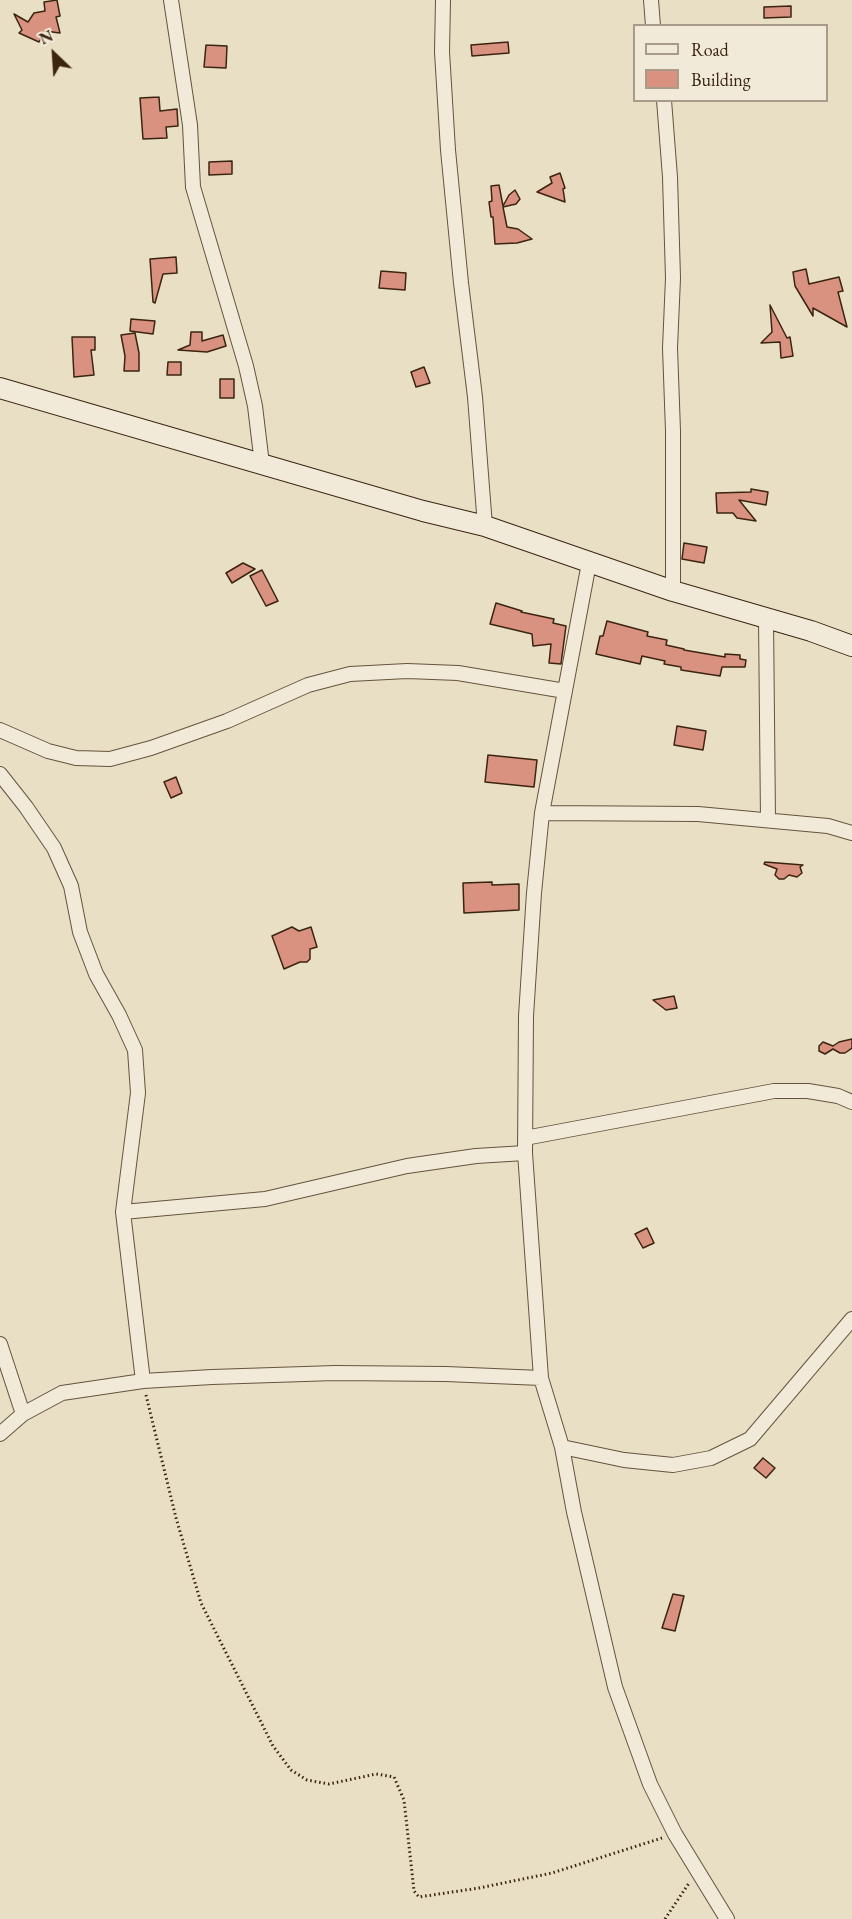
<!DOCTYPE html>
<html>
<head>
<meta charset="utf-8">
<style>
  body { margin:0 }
  #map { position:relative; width:852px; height:1919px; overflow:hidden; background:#e9dfc5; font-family:"EB Garamond",serif }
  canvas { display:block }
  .legend { position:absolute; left:633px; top:24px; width:195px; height:78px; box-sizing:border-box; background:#f1ead9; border:2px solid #a89b89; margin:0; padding:8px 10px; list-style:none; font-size:18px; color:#3b2410 }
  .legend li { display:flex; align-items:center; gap:12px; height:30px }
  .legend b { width:30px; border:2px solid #a89b89 }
  .north { position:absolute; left:24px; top:24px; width:60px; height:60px; -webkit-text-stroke:4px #f1ead9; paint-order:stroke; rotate:335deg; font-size:16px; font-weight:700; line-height:24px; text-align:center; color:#3b2410 }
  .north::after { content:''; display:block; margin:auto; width:21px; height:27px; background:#3b2410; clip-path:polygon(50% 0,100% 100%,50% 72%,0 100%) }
</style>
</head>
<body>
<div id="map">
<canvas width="852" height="1919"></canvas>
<ul class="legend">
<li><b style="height:8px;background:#f1ead9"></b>Road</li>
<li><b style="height:16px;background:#d9927f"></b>Building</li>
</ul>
<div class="north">N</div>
</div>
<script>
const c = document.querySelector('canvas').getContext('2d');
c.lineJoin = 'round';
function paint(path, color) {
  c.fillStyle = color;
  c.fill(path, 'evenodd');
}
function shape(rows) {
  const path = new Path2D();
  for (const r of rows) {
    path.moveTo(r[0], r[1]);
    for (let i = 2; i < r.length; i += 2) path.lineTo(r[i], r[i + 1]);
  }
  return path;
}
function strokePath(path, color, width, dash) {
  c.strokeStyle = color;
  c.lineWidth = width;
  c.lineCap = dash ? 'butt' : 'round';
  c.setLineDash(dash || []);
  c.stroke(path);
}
const building = shape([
  [57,0,60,16,56,17,60,33,45,31,39,42,19,33,22,30,14,14,28,22,34,13,45,11,44,2,57,0],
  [791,6,791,17,764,18,764,7,791,6],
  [508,42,509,53,472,56,471,45,508,42],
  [206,45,227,46,226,68,204,67,206,45],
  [159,97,160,111,177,109,178,126,166,127,167,138,143,139,140,98,159,97],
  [232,161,232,174,209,175,209,162,232,161],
  [560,173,565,188,563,189,565,202,537,192,552,183,550,177,560,173],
  [499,185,503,206,509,195,515,190,520,199,516,204,503,207,507,227,518,229,532,239,517,243,495,244,493,217,491,217,489,202,492,201,491,186,499,185],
  [176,257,177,273,163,274,155,303,153,302,150,259,176,257],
  [806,269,809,284,839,277,843,291,838,292,847,327,813,308,813,316,795,286,793,272,806,269],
  [381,271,406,273,405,290,379,288,381,271],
  [770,305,787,338,790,337,793,356,781,358,780,342,761,343,772,332,770,305],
  [131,319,155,321,153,334,130,331,131,319],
  [191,332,202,332,202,341,223,335,226,346,207,352,178,350,190,345,191,332],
  [135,333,139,353,139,371,124,371,125,356,121,335,135,333],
  [72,337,95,337,95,350,91,350,94,375,74,377,72,337],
  [168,362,181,362,181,375,167,375,168,362],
  [424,367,430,383,416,387,411,372,424,367],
  [220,379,234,379,234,398,220,398,220,379],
  [751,489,768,492,766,505,739,500,756,521,737,518,733,513,717,513,716,493,751,492,751,489],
  [684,543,707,547,704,563,682,559,684,543],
  [243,563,255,569,232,583,226,573,243,563],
  [262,570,278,601,266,606,250,576,262,570],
  [496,603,522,611,521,612,554,619,553,623,566,626,561,664,549,663,551,644,533,646,532,634,490,624,496,603],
  [607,621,648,632,647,636,667,640,666,645,684,649,684,650,725,657,725,654,740,655,740,659,746,660,745,667,722,667,720,676,681,670,681,667,664,664,665,661,642,656,640,664,596,654,600,636,603,636,607,621],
  [677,726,706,731,703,750,674,745,677,726],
  [488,755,537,760,534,787,485,782,488,755],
  [176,777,182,793,171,798,164,782,176,777],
  [765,862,803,865,800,867,802,873,797,877,789,875,784,879,779,879,775,875,777,869,764,864,765,862],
  [492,882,492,885,519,884,519,910,464,913,463,883,492,882],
  [292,927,299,931,311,927,317,947,310,949,310,959,307,962,300,962,284,969,272,936,292,927],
  [674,996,677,1008,666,1010,653,1000,674,996],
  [852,1039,852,1048,845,1053,840,1053,833,1049,825,1054,819,1051,819,1046,823,1042,833,1046,839,1042,852,1039],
  [647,1228,654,1243,643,1248,635,1234,647,1228],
  [763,1458,775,1468,766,1478,754,1468,763,1458],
  [673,1594,684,1596,675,1631,662,1628,673,1594]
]);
paint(building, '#d9927f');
strokePath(building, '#3b2410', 1.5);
const street = shape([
  [171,0,190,125,193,187,246,366,255,406,262,464],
  [443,0,442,52,448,150,461,283,475,397,485,526],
  [651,0,653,26],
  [664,100,670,177,673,278,670,348,673,431,673,591],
  [589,563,542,813,534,893,526,1016,525,1153,541,1378,562,1447,574,1512,615,1687,650,1784,675,1834,727,1919],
  [766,618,768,820],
  [0,730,48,751,76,758,110,759,151,748,227,721,308,685,350,674,407,671,458,673,565,691],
  [0,774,26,807,54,848,71,886,80,932,96,974,119,1015,135,1050,138,1093,123,1212,143,1381],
  [542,813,698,814,828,826,852,833],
  [525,1138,774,1091,808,1091,838,1096,852,1102],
  [123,1212,265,1199,407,1166,476,1156,525,1153],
  [0,1344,23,1414],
  [0,1434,23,1414,62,1393,143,1381,212,1377,335,1373,446,1374,541,1378],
  [562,1447,624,1460,673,1465,711,1458,750,1439,852,1319]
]);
const secondary = shape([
  [0,388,423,511,485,526,673,591,811,631,852,646]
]);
strokePath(street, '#66533d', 16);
strokePath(secondary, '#3b2410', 22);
strokePath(shape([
  [146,1395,176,1518,201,1603,273,1746,291,1770,307,1780,329,1784,376,1774,394,1777,404,1800,414,1891,419,1897,479,1888,552,1873,662,1838],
  [665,1919,689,1883]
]), '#3b2410', 3, [1.5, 3]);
strokePath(street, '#f1ead9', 14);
strokePath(secondary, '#f1ead9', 20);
</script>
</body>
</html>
